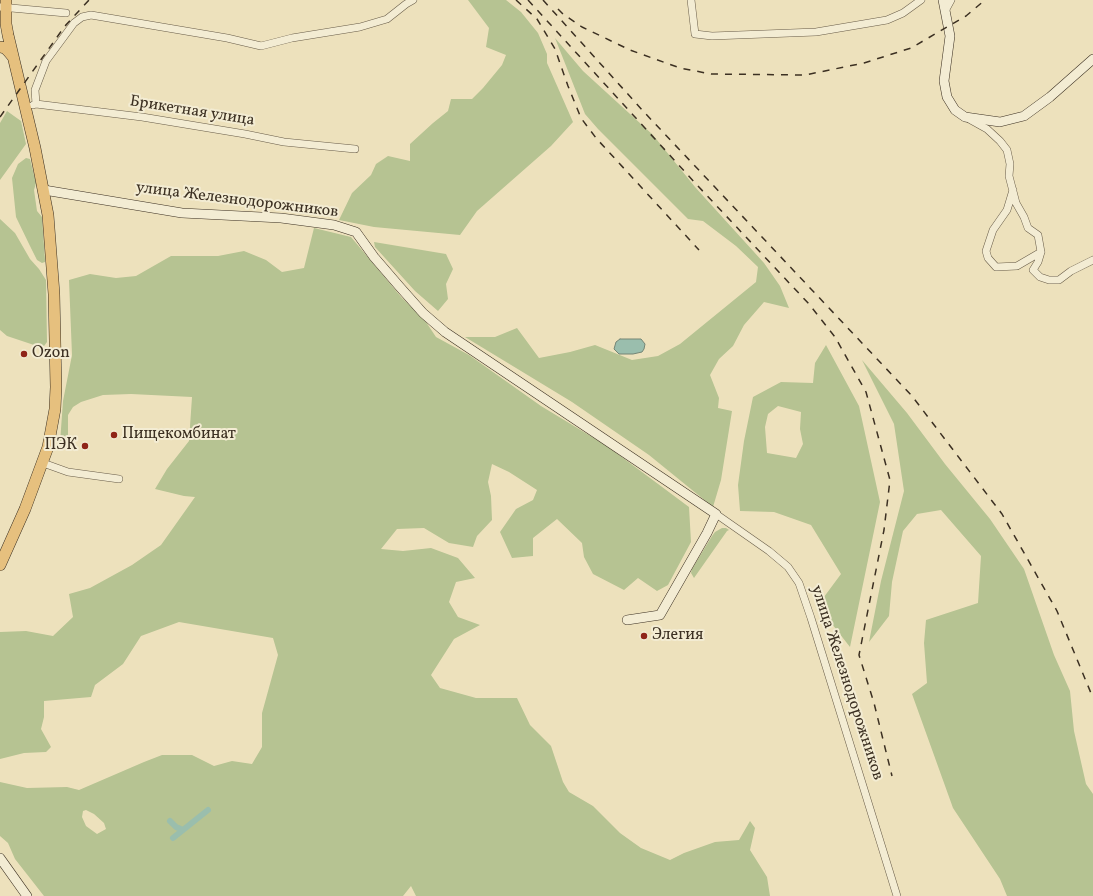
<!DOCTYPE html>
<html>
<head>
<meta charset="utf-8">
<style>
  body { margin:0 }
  canvas { display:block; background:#ede1bc }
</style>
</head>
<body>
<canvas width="1093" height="896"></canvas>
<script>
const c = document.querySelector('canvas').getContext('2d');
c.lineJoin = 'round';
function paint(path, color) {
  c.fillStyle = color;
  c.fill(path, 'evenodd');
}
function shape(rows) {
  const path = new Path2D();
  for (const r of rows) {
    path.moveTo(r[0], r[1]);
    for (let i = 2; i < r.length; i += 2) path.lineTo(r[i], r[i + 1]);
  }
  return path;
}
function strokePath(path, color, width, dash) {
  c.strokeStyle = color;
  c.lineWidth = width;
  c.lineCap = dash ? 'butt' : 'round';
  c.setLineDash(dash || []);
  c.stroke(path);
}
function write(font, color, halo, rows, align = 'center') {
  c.font = font + ' Vollkorn,serif';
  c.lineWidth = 4;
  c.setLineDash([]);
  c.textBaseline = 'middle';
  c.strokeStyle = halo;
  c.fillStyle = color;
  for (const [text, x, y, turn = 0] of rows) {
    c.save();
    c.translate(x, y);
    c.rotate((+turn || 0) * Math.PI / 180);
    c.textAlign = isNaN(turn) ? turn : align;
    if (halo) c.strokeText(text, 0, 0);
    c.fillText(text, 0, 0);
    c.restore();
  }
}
paint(shape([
  [468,0,506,0,521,12,538,33,547,54,547,63,551,72,573,122,551,146,477,211,460,235,374,227,339,220,352,193,371,175,376,164,388,156,410,161,410,144,433,123,448,111,451,99,472,99,483,88,502,65,506,55,486,47,489,28],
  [555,38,583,71,653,135,695,187,764,263,780,286,789,308,764,302,744,325,733,346,719,359,710,375,719,398,718,408,732,411,721,480,713,507,649,455,572,402,465,337,495,337,517,328,539,358,570,352,595,345,632,360,658,356,680,344,756,282,758,267,736,246,703,221,688,219,598,129,585,114],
  [7,111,21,121,26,144,0,180,0,123],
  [26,158,30,159,36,183,34,190,37,211,42,217,45,260,45,262,42,263,37,260,30,246,16,217,12,178,18,164],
  [0,219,15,233,30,259,39,269,46,280,47,342,44,346,34,345,7,336,0,330],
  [314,228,351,237,402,298,424,319,436,337,469,355,541,406,607,446,689,507,691,542,668,585,657,591,638,578,624,590,593,574,584,557,582,543,557,519,533,538,533,556,512,558,500,532,516,509,533,500,537,490,509,472,492,464,488,482,491,496,492,520,477,536,473,547,449,543,424,528,397,529,381,549,403,551,431,548,458,558,475,578,456,582,449,602,458,617,480,625,454,639,431,675,440,688,476,698,517,698,530,725,551,746,563,782,569,792,593,806,620,833,641,848,670,860,684,853,715,842,739,840,750,821,755,828,750,850,767,877,770,896,416,896,411,886,403,896,44,896,15,859,8,843,0,836,0,782,27,788,67,787,79,790,144,762,162,755,192,755,214,766,232,761,252,764,262,747,262,713,278,655,273,638,179,622,141,636,123,664,95,685,91,697,44,701,44,717,41,729,51,747,46,752,24,753,0,759,0,632,26,631,53,636,73,617,69,594,90,588,132,565,161,545,195,497,184,496,155,489,167,469,189,441,192,397,131,394,103,395,81,402,73,407,68,415,68,440,60,443,63,401,72,355,69,280,90,274,116,278,136,276,171,256,218,256,244,251,266,260,282,272,304,268],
  [86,810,94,814,104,823,106,829,97,834,86,826,82,817,83,811],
  [374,242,446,254,453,269,446,284,448,299,438,311,415,291,375,247],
  [826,345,859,406,880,502,850,647,832,624,821,601,841,574,811,525,774,512,740,511,738,485,744,441,753,397,781,382,813,383,815,363],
  [778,406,801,412,800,429,803,444,796,458,767,453,765,427,768,414],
  [862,360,907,413,945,464,990,519,1024,569,1054,655,1070,691,1074,731,1086,784,1093,794,1093,896,1007,896,1000,879,953,808,912,694,927,683,924,643,926,620,978,603,981,556,941,510,917,514,903,531,892,582,889,616,869,642,881,581,904,491,894,424],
  [722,528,726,528,729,530,727,531,694,578,691,573,692,569,712,536,715,532]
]), '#b6c392');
const water = shape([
  [620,339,641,339,645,344,644,349,642,352,633,354,619,354,614,349,616,342,620,339]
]);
paint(water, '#9abead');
strokePath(water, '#748575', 1);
strokePath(shape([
  [170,821,176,827,183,830,208,810],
  [173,838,183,830]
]), '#9abead', 6);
const street = shape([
  [691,0,695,34,712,36,816,32,887,20,903,13,921,0],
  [0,7,66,13],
  [945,11,951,0],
  [36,104,35,90,46,61,74,23,82,17,91,15,227,38,261,46,292,38,360,27,387,19,406,4,413,0],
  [33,105,36,104,142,117,245,134,284,142,355,149],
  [969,119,987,129,1000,141,1007,150,1010,164,1009,176,1016,203,1024,217,1028,228,1038,235,1041,252,1038,262,1033,270,1040,277,1049,280,1059,280,1071,271,1093,260],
  [1013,190,1007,210,993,230,986,251,988,258,996,267,1017,266,1041,252],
  [43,463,68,472,119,479],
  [716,514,769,551,788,567,799,583,811,618,897,896]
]);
const secondary = shape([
  [943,0,950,36,944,81,947,97,955,110,965,117,1000,122,1024,116,1050,97,1093,59],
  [44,190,182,213,281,218,334,225,356,232,374,257,399,286,423,313,445,332,716,514,707,533,660,615,627,620],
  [0,858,27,896]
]);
const primary = shape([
  [0,47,5,48,8,51,13,57],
  [0,565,25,509,48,447,55,409,56,387,54,294,48,215,35,148,8,35,6,24,6,0]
]);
strokePath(street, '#685c48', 8);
strokePath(secondary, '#3c3022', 10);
strokePath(primary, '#3c3022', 12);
strokePath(street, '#f3ecd3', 7);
strokePath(secondary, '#f3ecd3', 9);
strokePath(primary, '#e6c07e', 11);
strokePath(shape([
  [516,0,537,19,555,49,568,86,581,118,596,138,699,250],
  [528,0,697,185,809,304,835,337,866,392,890,480,884,530,859,655,874,703,892,776],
  [543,0,644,112,912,396,1002,514,1057,611,1093,698],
  [558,9,563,14,582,27,630,50,680,68,711,74,805,75,864,63,911,48,966,16,985,0],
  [0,117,65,26,89,0]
]), '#3c3022', 1.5, [7, 7]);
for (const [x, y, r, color] of [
  [24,354,4,"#8f2418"],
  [114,435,4,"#8f2418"],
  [85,446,4,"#8f2418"],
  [644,636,4,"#8f2418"]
]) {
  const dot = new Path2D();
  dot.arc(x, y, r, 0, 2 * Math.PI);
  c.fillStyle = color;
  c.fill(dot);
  strokePath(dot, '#f3ecd3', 1.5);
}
write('16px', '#3c3022', '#f3ecd3', [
  ["Брикетная улица",192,112,9],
  ["улица Железнодорожников",237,201,7],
  ["улица Железнодорожников",846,683,72]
]);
write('16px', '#3c3022', '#f3ecd3', [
  ["Ozon",32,354],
  ["Пищекомбинат",122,435],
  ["ПЭК",77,446,"right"],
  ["Элегия",652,636]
], 'left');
</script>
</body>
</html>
